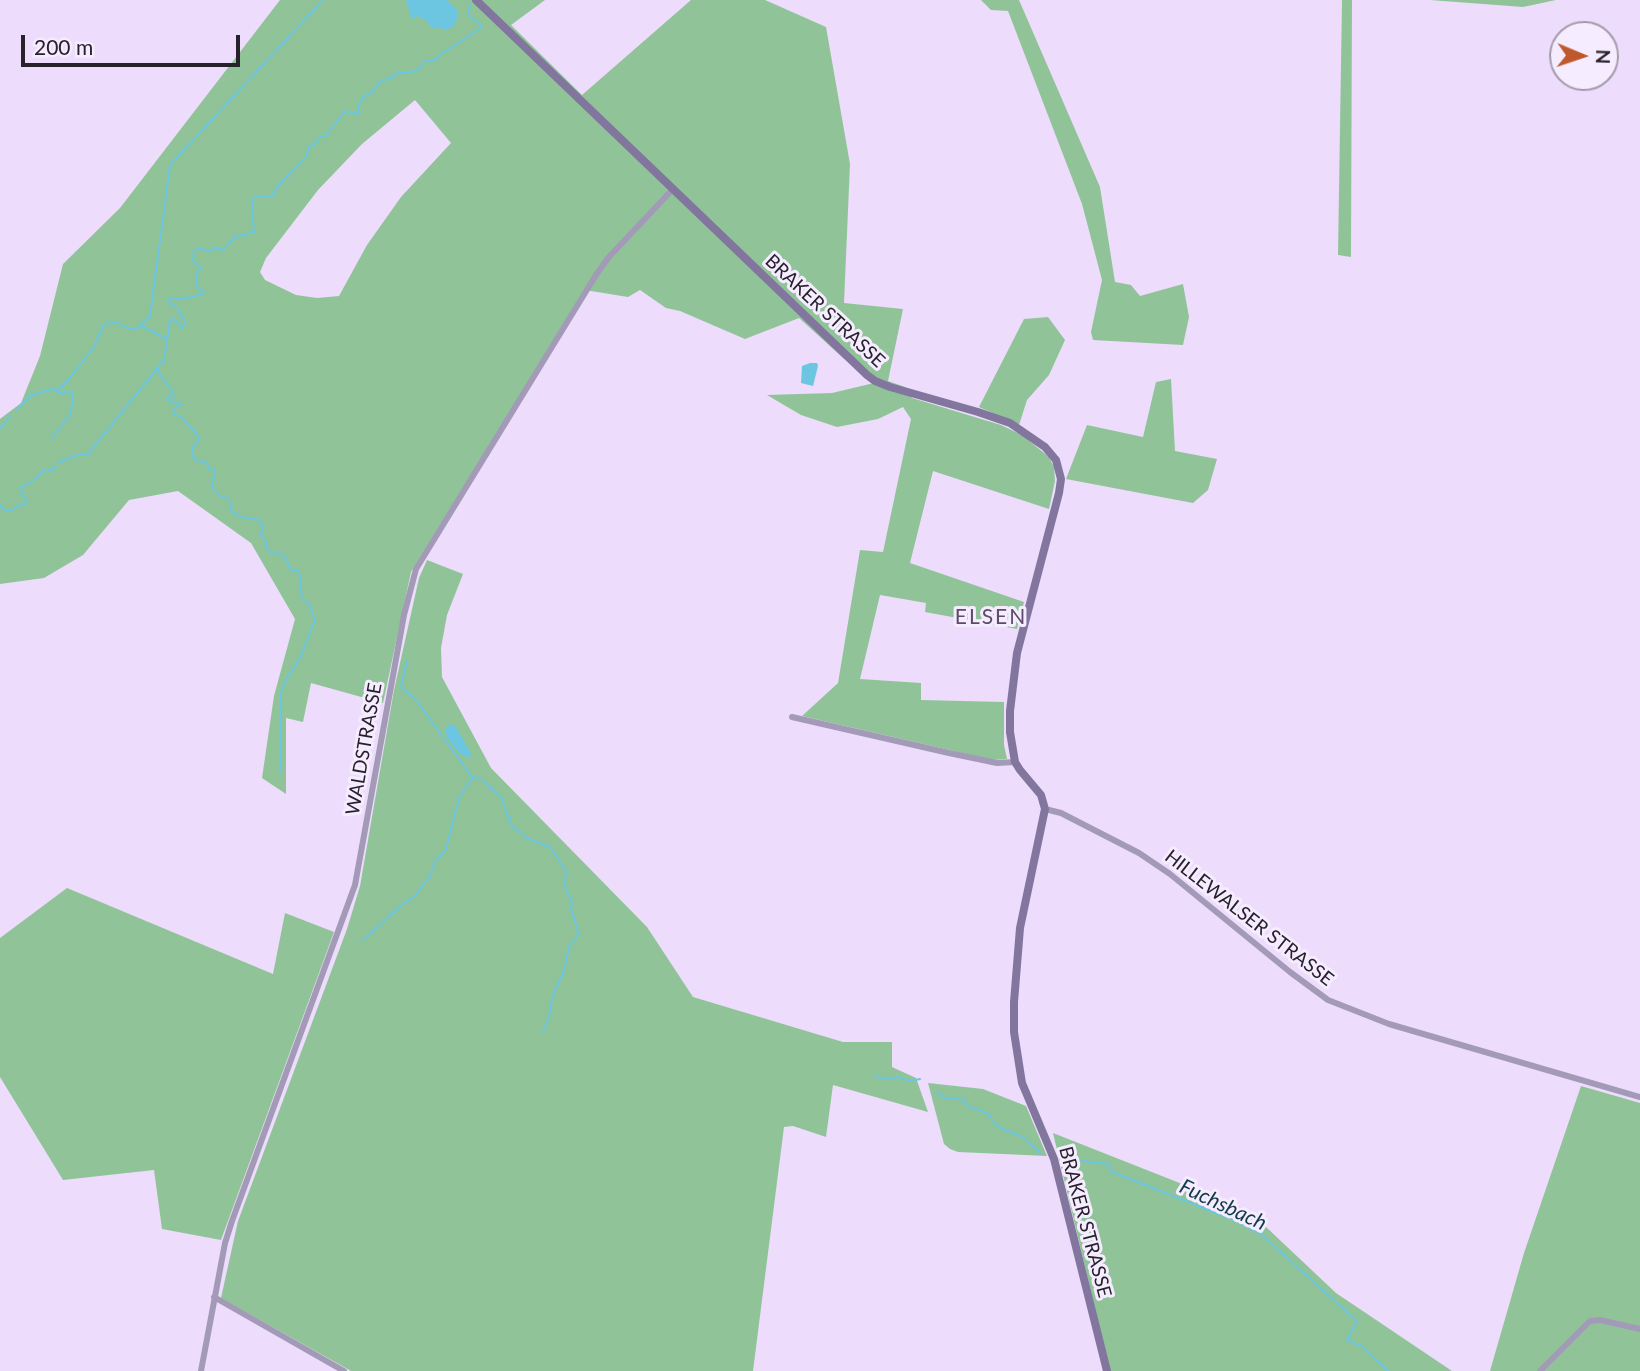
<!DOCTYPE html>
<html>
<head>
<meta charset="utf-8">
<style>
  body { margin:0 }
  #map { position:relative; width:1640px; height:1371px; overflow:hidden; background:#eddcfb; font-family:Lato,sans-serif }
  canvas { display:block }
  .north { position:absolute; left:1549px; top:21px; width:70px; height:70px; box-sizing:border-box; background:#f6ecff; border:2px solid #a39bab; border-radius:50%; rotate:92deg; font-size:19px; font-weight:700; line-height:28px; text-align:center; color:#27212c }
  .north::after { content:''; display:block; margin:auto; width:24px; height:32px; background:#bf582d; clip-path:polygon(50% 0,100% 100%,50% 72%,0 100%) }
  .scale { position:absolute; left:21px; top:35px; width:219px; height:32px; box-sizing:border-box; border:4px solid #27212c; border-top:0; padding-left:9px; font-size:21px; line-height:24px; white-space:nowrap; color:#27212c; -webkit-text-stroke:5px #f6ecff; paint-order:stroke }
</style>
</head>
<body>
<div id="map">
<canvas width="1640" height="1371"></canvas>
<div class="north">N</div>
<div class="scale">200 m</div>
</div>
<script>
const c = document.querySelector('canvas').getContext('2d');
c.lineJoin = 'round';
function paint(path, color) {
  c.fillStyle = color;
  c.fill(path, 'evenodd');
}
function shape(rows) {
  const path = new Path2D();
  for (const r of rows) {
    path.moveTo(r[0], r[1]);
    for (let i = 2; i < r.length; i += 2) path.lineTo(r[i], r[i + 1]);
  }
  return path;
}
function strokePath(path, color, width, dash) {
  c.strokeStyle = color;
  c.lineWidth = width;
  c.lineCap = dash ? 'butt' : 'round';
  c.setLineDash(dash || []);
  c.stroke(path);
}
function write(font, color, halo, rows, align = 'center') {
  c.font = font + ' Lato,sans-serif';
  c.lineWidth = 6;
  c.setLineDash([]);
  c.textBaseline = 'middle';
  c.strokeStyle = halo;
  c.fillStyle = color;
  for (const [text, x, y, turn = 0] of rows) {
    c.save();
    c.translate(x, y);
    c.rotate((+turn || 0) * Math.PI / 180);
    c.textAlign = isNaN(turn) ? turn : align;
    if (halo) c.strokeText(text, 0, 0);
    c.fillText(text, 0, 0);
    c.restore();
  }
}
paint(shape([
  [280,0,545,0,511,25,582,95,691,0,765,0,826,27,850,164,844,303,903,309,888,381,905,387,912,398,1001,425,1022,435,1049,457,1054,467,1055,481,1049,509,933,471,910,563,1024,602,1017,629,925,612,926,603,880,595,860,679,921,683,921,700,1004,702,1004,745,1007,759,993,760,802,716,838,683,860,550,883,552,911,419,903,407,878,419,837,427,801,415,767,395,832,393,874,383,843,358,799,318,745,339,680,311,666,308,640,290,628,297,585,290,411,572,383,703,311,683,303,722,286,718,286,794,262,778,274,696,295,619,251,543,178,491,129,500,83,555,44,578,0,584,0,419,21,403,40,356,63,264,120,208],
  [415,100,451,143,401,197,367,245,339,296,317,298,296,295,265,280,260,272,266,258,318,190,362,144],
  [981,0,1019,0,1100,187,1115,282,1131,285,1140,296,1183,284,1189,317,1183,345,1093,340,1091,332,1102,280,1082,204,1008,11,991,10],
  [1342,0,1352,0,1351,257,1338,255],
  [1430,0,1556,0,1523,7],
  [1048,317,1065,340,1049,375,1027,400,1019,425,979,407,1024,319],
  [1171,379,1175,451,1217,459,1208,490,1193,503,1066,479,1087,425,1143,437,1156,382],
  [427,560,463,574,447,615,441,648,442,677,491,768,647,927,693,997,843,1042,892,1042,892,1067,916,1078,928,1112,833,1085,826,1137,793,1126,784,1127,753,1371,351,1371,221,1298,238,1221,347,929,360,886,394,690,419,578],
  [67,888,273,974,285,913,334,932,221,1240,162,1229,154,1170,63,1180,0,1077,0,938],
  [928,1083,983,1089,1026,1106,1047,1156,958,1152,950,1149,944,1144],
  [1581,1086,1640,1103,1640,1371,1490,1371,1524,1253],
  [1053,1133,1248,1210,1336,1293,1452,1371,1110,1371]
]), '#90c498');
paint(shape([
  [406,0,447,0,457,9,457,19,453,27,445,30,436,27,432,29,426,20,417,16,412,20],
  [810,363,817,363,818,366,813,386,801,383,802,366],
  [450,724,456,727,471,754,470,758,460,754,448,739,445,729]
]), '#6cc6e1');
strokePath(shape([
  [142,326,165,338],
  [159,369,159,373,172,391,174,396,167,398,168,401,182,404,174,409,175,414,182,418,197,434,199,441,193,446,192,455,196,461,207,462,208,468,215,470,212,488,220,496,229,499],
  [17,410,31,395,53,389,57,391,68,380,94,347,104,324,117,322,129,329,137,329,150,316,170,165,323,0],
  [0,429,11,415],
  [52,438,69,416,72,408,72,393,69,391,63,394,57,391],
  [58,463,73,456,88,454,164,360,170,320,174,319,182,328,185,322,178,309,168,302,170,298,182,299,203,294,204,292,198,288,196,282,197,274,201,268,193,261,194,252,197,248,212,251,215,247,223,250,235,237,254,232,252,204,254,197,272,196,274,194,276,188,306,157,309,146,314,145,320,137,326,136,345,111,358,114,359,105,363,97,374,91,381,80,391,79,397,73,410,73,420,68,426,60,436,60,438,56,481,28,480,24,470,17,468,11,470,5],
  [232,502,230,509,233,513,245,518,256,518,263,524,261,536,266,540,266,548,272,553,283,554,292,571,299,571,302,599,309,603,315,620,300,658,286,680,281,693,281,773],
  [0,504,5,511,12,511,16,507,27,503,20,488,25,484,30,483,43,471,51,471,56,466],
  [407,660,401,687,416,700,472,777,481,779,502,798,507,815,510,817,509,823,527,838,550,847,566,871,565,887,572,902,571,909,579,934,569,947,564,970,552,998,549,1017,543,1032],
  [363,940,405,902,413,898,430,876,436,859,445,852,459,798,473,777],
  [875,1075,881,1079,898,1077,910,1081,920,1079],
  [937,1093,948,1099,961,1098,969,1107,987,1113,998,1127,1023,1137,1040,1153],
  [1069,1159,1109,1164,1110,1171,1236,1221,1261,1234,1357,1321,1347,1340,1363,1347,1388,1371]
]), '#6cc6e1', 2);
strokePath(shape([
  [792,717,949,753,997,763,1015,762],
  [1045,809,1061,813,1139,853,1170,874,1290,972,1328,1000,1389,1024,1640,1097],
  [214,1297,344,1371],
  [201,1371,225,1243,232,1221,355,885,404,615,416,569,596,275,608,258,673,189],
  [1540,1371,1590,1321,1600,1320,1640,1329]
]), '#a29ab7', 6);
strokePath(shape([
  [476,0,867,375,875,381,890,387,978,412,1010,423,1045,447,1056,460,1061,479,1059,493,1017,653,1010,711,1010,732,1015,762,1020,770,1041,795,1045,809,1020,928,1014,1002,1014,1032,1022,1083,1054,1159,1107,1371]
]), '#82769f', 8);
write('19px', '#27212c', '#f6ecff', [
  ["BRAKER STRASSE",825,311,43],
  ["WALDSTRASSE",364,749,-80],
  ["HILLEWALSER STRASSE",1249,918,38],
  ["BRAKER STRASSE",1085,1222,75]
]);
c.letterSpacing = '2px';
write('21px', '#5b4d67', '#f6ecff', [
  ["ELSEN",991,617]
]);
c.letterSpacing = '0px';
write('italic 21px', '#113c47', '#f6ecff', [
  ["Fuchsbach",1223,1205,25]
]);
</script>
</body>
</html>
